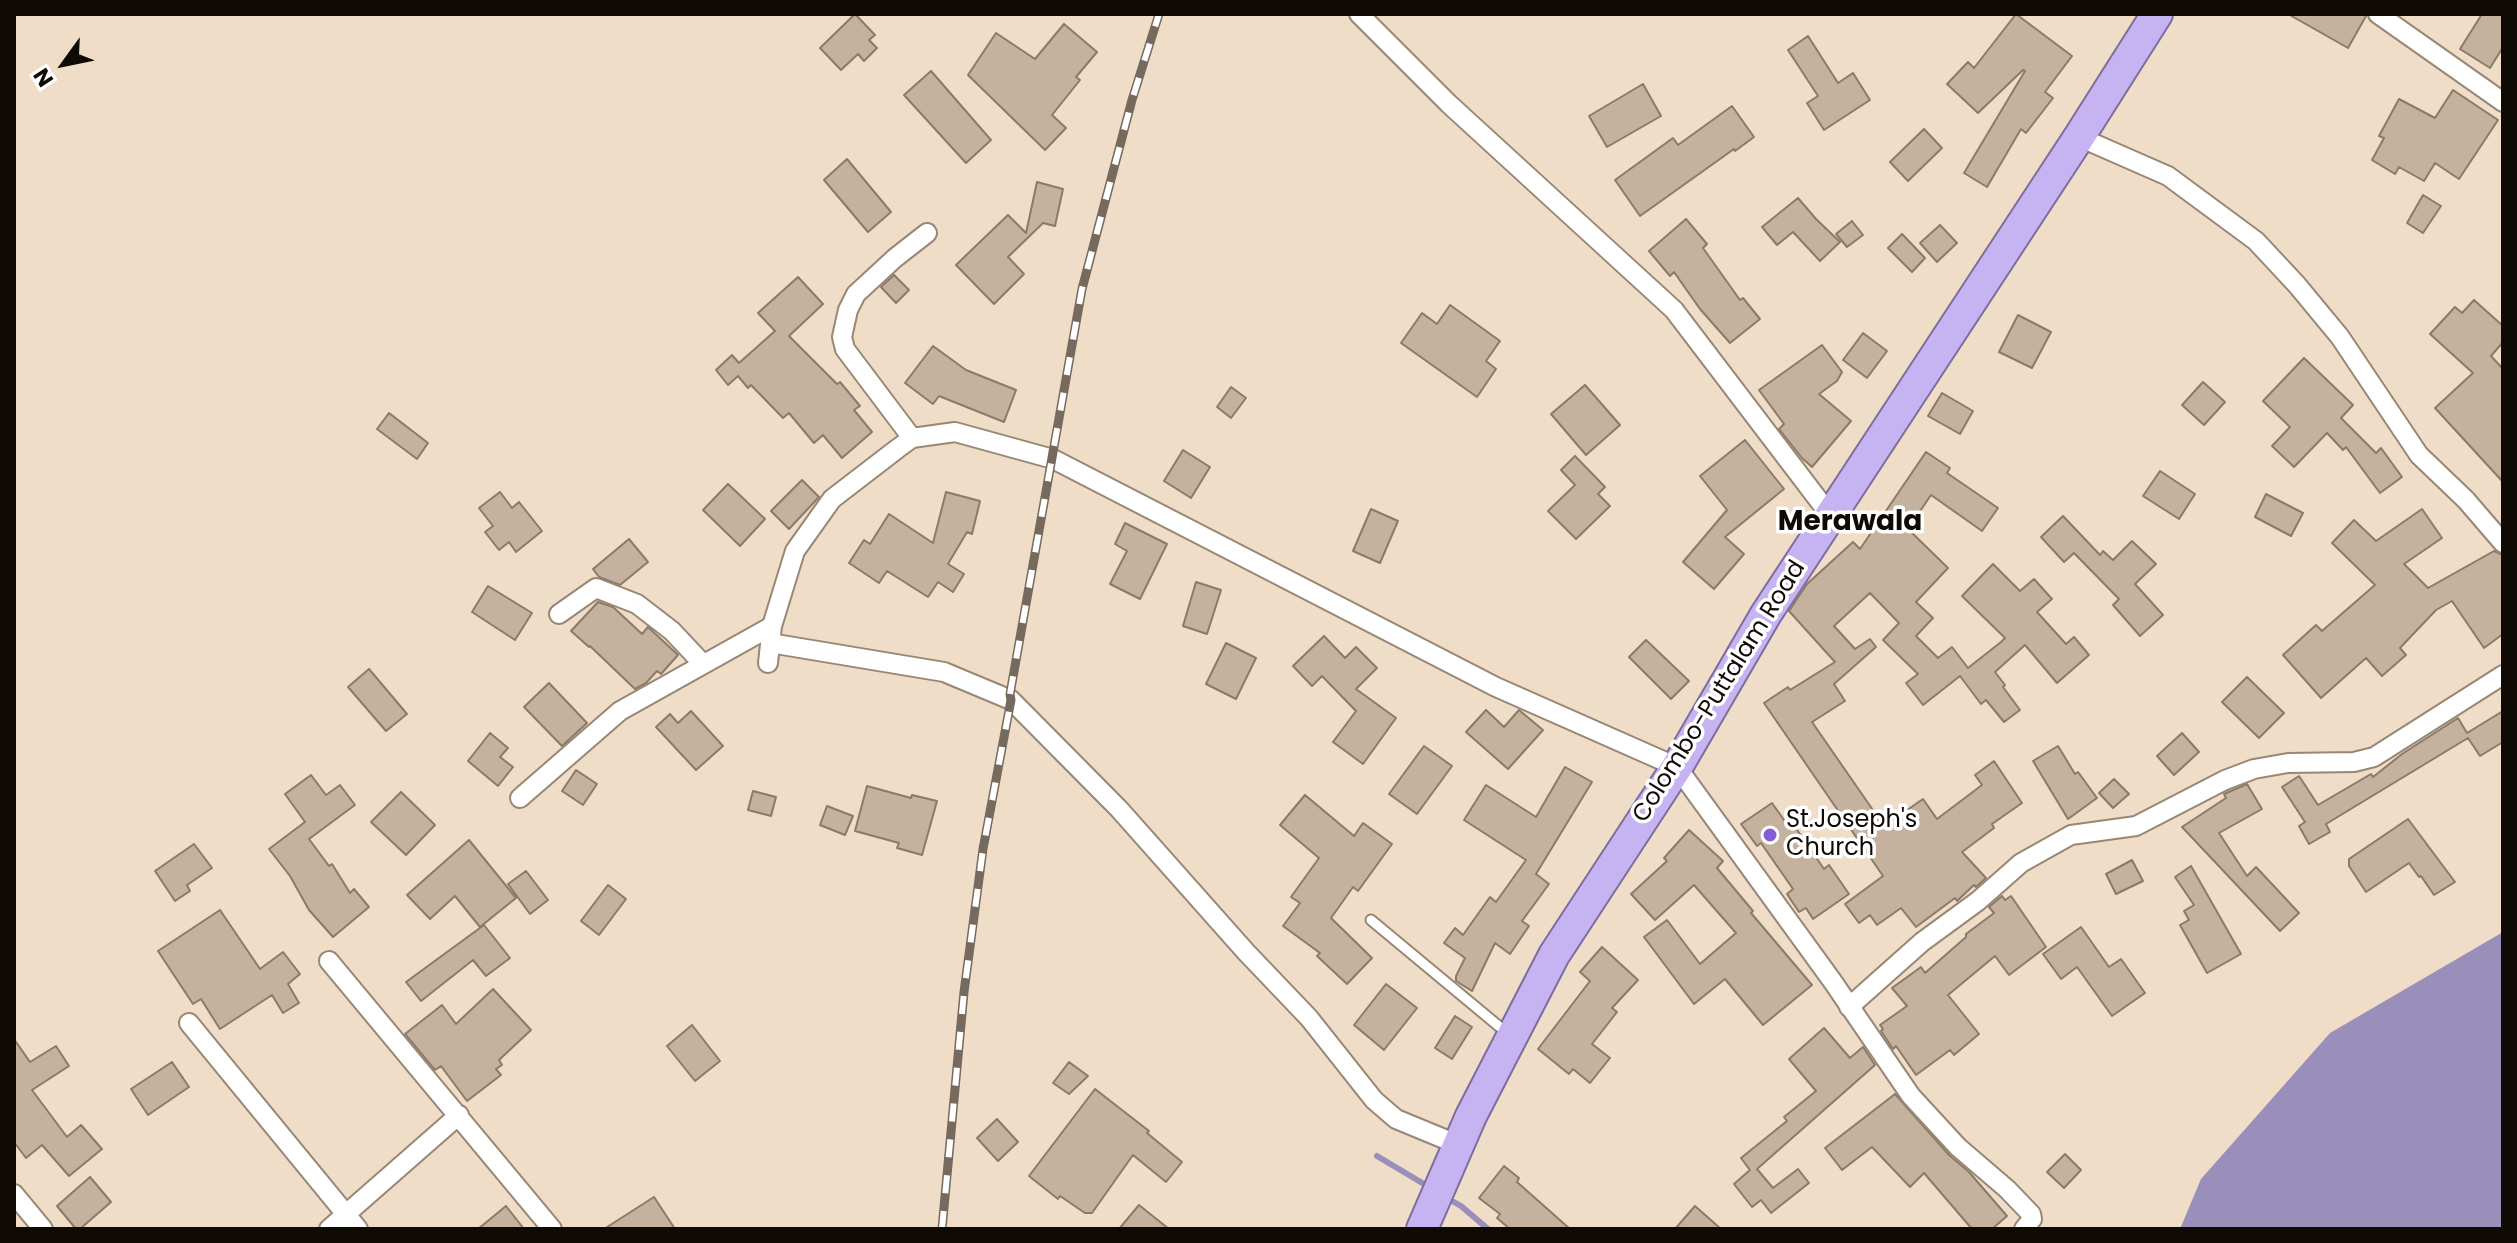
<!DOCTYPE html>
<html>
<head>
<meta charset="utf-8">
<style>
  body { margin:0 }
  #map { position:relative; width:2517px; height:1243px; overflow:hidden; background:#efddc8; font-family:Poppins,sans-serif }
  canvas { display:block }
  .frame { position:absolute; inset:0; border:16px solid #100a04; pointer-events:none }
  .north { position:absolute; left:24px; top:24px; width:80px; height:80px; -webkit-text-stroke:6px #fff; paint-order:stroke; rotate:237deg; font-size:22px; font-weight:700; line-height:32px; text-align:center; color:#100a04 }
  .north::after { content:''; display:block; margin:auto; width:28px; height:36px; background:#100a04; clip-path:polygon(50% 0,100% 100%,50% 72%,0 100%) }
</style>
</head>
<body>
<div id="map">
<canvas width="2517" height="1243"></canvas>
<div class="frame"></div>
<div class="north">N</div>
</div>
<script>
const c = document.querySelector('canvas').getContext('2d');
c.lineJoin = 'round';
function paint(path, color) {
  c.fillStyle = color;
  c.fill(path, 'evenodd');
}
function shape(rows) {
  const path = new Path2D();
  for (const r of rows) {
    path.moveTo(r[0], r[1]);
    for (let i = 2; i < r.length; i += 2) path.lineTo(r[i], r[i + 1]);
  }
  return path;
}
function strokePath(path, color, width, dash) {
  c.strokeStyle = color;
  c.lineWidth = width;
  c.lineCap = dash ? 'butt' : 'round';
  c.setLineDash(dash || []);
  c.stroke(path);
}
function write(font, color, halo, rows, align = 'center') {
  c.font = font + ' Poppins,sans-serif';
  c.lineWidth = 7;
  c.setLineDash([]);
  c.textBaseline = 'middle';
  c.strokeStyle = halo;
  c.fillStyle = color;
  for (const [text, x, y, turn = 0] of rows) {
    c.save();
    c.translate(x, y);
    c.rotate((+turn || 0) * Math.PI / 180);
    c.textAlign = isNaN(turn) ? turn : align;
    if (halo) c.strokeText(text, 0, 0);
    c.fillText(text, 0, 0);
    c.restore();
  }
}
paint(shape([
  [2503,932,2503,1229,2180,1229,2201,1179,2330,1033]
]), '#9a8fbb');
strokePath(shape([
  [1377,1156,1429,1187],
  [1445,1197,1461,1206,1488,1229]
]), '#9a8fbb', 6);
const building = shape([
  [855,14,875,35,869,40,877,48,864,61,858,54,841,70,820,48,855,14],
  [2016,14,2072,56,2045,92,2053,98,2026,133,2021,129,1987,187,1964,173,2025,71,2023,70,1978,113,1947,84,1968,62,1974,68,2016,14],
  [2288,14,2366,14,2366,16,2348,48,2288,14],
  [2482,14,2503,14,2503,47,2490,68,2460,49,2482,14],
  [1064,24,1097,52,1076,77,1080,80,1052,115,1066,128,1045,150,968,75,996,33,1035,59,1064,24],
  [1808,36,1838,83,1853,73,1870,100,1824,130,1807,103,1818,96,1788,50,1808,36],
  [931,71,991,140,966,163,904,95,931,71],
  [1643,84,1661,116,1607,147,1589,116,1643,84],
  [2453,90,2498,120,2459,179,2435,163,2424,181,2399,167,2395,174,2372,160,2384,138,2379,136,2399,99,2435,118,2453,90],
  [1732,106,1754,137,1735,151,1734,149,1640,216,1615,180,1673,138,1678,145,1732,106],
  [1924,129,1942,148,1908,181,1890,162,1924,129],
  [847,159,891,212,868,232,824,180,847,159],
  [1037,182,1063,189,1055,226,1043,223,1008,257,1024,274,994,304,956,265,1008,215,1026,233,1037,182],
  [2423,195,2441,206,2423,233,2407,223,2423,195],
  [1798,198,1816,219,1840,242,1820,261,1793,232,1777,245,1762,227,1798,198],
  [1686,219,1707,244,1703,248,1740,300,1743,298,1760,319,1730,343,1700,309,1674,272,1670,276,1649,251,1686,219],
  [1852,221,1863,235,1847,247,1836,234,1852,221],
  [1940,225,1957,243,1937,262,1920,243,1940,225],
  [1902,234,1925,258,1912,272,1888,248,1902,234],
  [894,275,909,290,896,303,881,287,894,275],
  [798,277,823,304,789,336,837,384,840,382,860,406,854,410,872,432,842,458,823,435,814,443,789,413,783,418,751,385,748,388,738,376,728,385,716,370,732,355,739,363,775,331,758,313,798,277],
  [2474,300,2503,326,2503,342,2491,356,2503,369,2503,482,2435,408,2473,373,2430,334,2455,307,2462,313,2474,300],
  [1450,305,1500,341,1486,361,1496,369,1477,397,1401,343,1422,313,1437,324,1450,305],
  [2018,315,2051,332,2032,368,1999,352,2018,315],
  [1863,333,1887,351,1867,378,1843,360,1863,333],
  [1822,345,1842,372,1837,381,1819,394,1851,421,1812,467,1802,458,1779,429,1784,424,1759,390,1822,345],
  [933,346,966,370,1016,390,1004,422,939,396,933,404,905,383,933,346],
  [2304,358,2353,405,2341,418,2376,453,2381,448,2402,477,2380,493,2346,447,2343,450,2327,433,2294,467,2272,446,2290,427,2263,401,2304,358],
  [2203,382,2225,402,2204,425,2182,405,2203,382],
  [1585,385,1620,425,1586,455,1551,414,1585,385],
  [1231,387,1246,398,1231,418,1217,407,1231,387],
  [1942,393,1973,411,1960,434,1928,416,1942,393],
  [389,413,428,443,417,459,377,429,389,413],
  [1745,440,1784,489,1725,537,1744,554,1714,589,1683,562,1727,510,1700,476,1745,440],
  [1183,450,1210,467,1191,498,1164,481,1183,450],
  [1926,452,1950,468,1947,473,1998,508,1982,531,1931,495,1908,529,1948,568,1916,602,1933,618,1916,636,1938,658,1952,647,1968,668,2001,642,2005,638,1962,596,1993,564,2020,591,2034,579,2052,599,2037,612,2066,644,2074,637,2089,655,2057,683,2025,645,1995,672,2005,685,2003,687,2020,710,2004,722,1986,700,1981,704,1960,676,1923,705,1906,683,1918,674,1883,640,1899,623,1870,593,1834,626,1855,649,1870,639,1876,647,1834,684,1845,701,1812,722,1884,826,1923,799,1937,819,1982,785,1975,775,1994,761,2022,803,1992,824,1994,828,1962,852,1986,878,1976,887,1974,885,1957,901,1955,898,1916,927,1901,908,1877,925,1870,915,1859,923,1845,904,1883,876,1764,703,1788,687,1790,690,1835,662,1789,611,1807,584,1853,542,1860,549,1926,452],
  [1575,456,1605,487,1598,494,1610,506,1576,539,1548,511,1575,485,1561,470,1575,456],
  [2160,471,2195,494,2179,519,2143,496,2160,471],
  [802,480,819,497,789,529,771,511,802,480],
  [728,484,765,519,740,546,703,510,728,484],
  [500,492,512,508,519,502,542,531,516,552,509,542,499,550,485,532,493,526,479,508,500,492],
  [946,492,980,501,972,534,967,532,948,564,964,574,953,592,938,582,928,597,887,571,879,583,849,563,864,540,870,544,889,514,933,543,946,492],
  [2266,494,2303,513,2291,536,2255,517,2266,494],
  [1371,509,1398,521,1380,563,1353,551,1371,509],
  [2422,509,2442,538,2404,564,2428,588,2494,551,2503,555,2503,634,2484,648,2452,601,2436,610,2400,648,2406,655,2382,676,2366,658,2321,698,2283,655,2316,625,2322,631,2375,585,2332,543,2354,520,2376,541,2422,509],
  [2063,516,2100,555,2103,551,2113,560,2132,541,2156,564,2135,584,2163,615,2140,636,2113,605,2119,599,2074,553,2064,562,2041,537,2063,516],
  [1125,523,1167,544,1140,599,1110,584,1127,551,1115,544,1125,523],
  [629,539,648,562,620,585,599,577,593,569,629,539],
  [1196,582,1221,590,1207,634,1183,626,1196,582],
  [488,586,532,613,515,640,472,612,488,586],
  [598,602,613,607,642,634,648,627,678,655,661,674,657,671,646,683,635,689,590,646,589,647,571,631,598,602],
  [1324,636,1345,658,1356,647,1377,668,1356,689,1396,718,1363,764,1333,742,1356,711,1322,676,1312,686,1293,666,1324,636],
  [1646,640,1689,681,1671,699,1629,657,1646,640],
  [1226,643,1256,658,1236,699,1206,684,1226,643],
  [369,669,407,714,386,731,348,687,369,669],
  [2247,677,2284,713,2259,738,2222,702,2247,677],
  [549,683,587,723,562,746,524,707,549,683],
  [1486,710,1504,727,1519,710,1543,730,1508,769,1466,732,1486,710],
  [691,711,723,746,696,770,656,727,670,714,678,723,691,711],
  [2503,711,2503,742,2480,756,2468,738,2326,824,2330,832,2309,844,2299,826,2305,822,2282,787,2299,776,2318,805,2371,774,2373,777,2402,754,2458,718,2467,733,2503,711],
  [490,733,508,748,500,757,513,767,498,786,468,761,490,733],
  [2182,733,2199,752,2174,775,2157,756,2182,733],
  [1424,746,1452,766,1417,814,1389,794,1424,746],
  [2058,746,2075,774,2078,772,2097,798,2068,819,2033,761,2058,746],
  [1565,767,1592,782,1536,874,1549,884,1522,921,1529,926,1510,954,1495,943,1472,991,1456,981,1456,976,1465,958,1444,943,1455,928,1463,935,1490,897,1496,902,1526,860,1464,820,1486,785,1536,817,1565,767],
  [576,770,597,784,583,805,562,791,576,770],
  [311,775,326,795,340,785,355,805,309,839,329,866,332,864,350,893,354,889,369,907,333,937,309,910,290,876,269,849,305,822,285,794,311,775],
  [2114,779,2129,794,2113,808,2099,793,2114,779],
  [2247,784,2262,809,2219,833,2247,876,2256,867,2299,913,2280,931,2182,827,2226,798,2224,794,2247,784],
  [867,786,911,798,912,795,937,801,922,855,897,848,899,843,855,831,867,786],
  [753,791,776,797,771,816,748,810,753,791],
  [401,792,435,825,406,855,371,822,401,792],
  [1305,795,1354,836,1363,823,1392,844,1358,891,1353,887,1331,918,1372,958,1347,984,1317,956,1320,953,1283,926,1300,903,1291,897,1319,858,1280,825,1305,795],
  [1772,803,1789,827,1793,824,1824,869,1829,865,1849,894,1813,919,1806,908,1799,912,1787,894,1793,889,1761,843,1757,846,1741,824,1772,803],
  [827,806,853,816,845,835,820,825,827,806],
  [2408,819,2455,882,2434,895,2421,876,2419,877,2409,863,2366,892,2349,866,2349,859,2408,819],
  [1689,830,1723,861,1717,868,1753,911,1751,913,1812,985,1763,1025,1725,979,1694,1004,1644,937,1667,920,1700,964,1736,933,1694,885,1655,920,1631,894,1667,861,1664,858,1689,830],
  [469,840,516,898,480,927,455,896,430,919,407,895,469,840],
  [194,844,212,868,187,885,190,891,175,901,155,871,194,844],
  [2132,860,2143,881,2116,894,2106,874,2132,860],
  [2191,866,2241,954,2207,973,2180,925,2189,920,2184,911,2194,905,2175,877,2191,866],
  [526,871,548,900,530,914,508,884,526,871],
  [608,885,626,899,599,935,581,921,608,885],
  [2002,896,2005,900,2011,896,2046,947,2009,975,1995,956,1948,995,1979,1034,1954,1055,1950,1050,1916,1075,1896,1046,1893,1049,1881,1031,1883,1029,1880,1025,1907,1006,1892,988,1921,967,1925,973,1966,937,1966,934,1994,913,1989,907,2002,896],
  [220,910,260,969,283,952,300,974,288,984,299,1003,283,1013,272,995,220,1029,201,999,193,1004,158,951,220,910],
  [484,925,510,958,486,976,473,960,421,1001,406,982,484,925],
  [2081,927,2109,967,2121,959,2145,993,2112,1016,2077,967,2061,979,2043,954,2081,927],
  [1602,947,1638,980,1612,1008,1617,1012,1592,1044,1610,1058,1590,1083,1573,1069,1569,1074,1538,1049,1590,981,1580,972,1602,947],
  [1386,984,1417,1008,1384,1050,1354,1025,1386,984],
  [493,989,531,1030,499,1060,502,1065,496,1069,501,1075,467,1101,441,1066,435,1070,405,1034,442,1005,456,1024,493,989],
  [1455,1016,1472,1027,1452,1059,1435,1048,1455,1016],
  [692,1025,720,1061,695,1081,667,1046,692,1025],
  [1824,1028,1850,1058,1863,1047,1875,1065,1757,1169,1773,1188,1798,1169,1809,1183,1771,1213,1761,1200,1752,1207,1734,1184,1750,1170,1741,1158,1787,1121,1784,1117,1816,1091,1789,1059,1824,1028],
  [14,1039,30,1062,56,1046,69,1066,32,1090,67,1137,81,1125,102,1149,69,1176,42,1145,26,1158,14,1142,14,1039],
  [172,1062,189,1087,148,1115,131,1089,172,1062],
  [1069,1062,1088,1076,1069,1094,1053,1083,1069,1062],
  [1095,1089,1149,1131,1147,1133,1182,1162,1166,1182,1133,1155,1092,1213,1085,1213,1060,1196,1058,1199,1029,1176,1095,1089],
  [1895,1094,1949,1155,1969,1172,2007,1216,1992,1229,1972,1229,1924,1173,1910,1187,1872,1147,1842,1170,1825,1148,1895,1094],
  [997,1119,1018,1142,998,1161,977,1138,997,1119],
  [2065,1154,2081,1170,2064,1188,2047,1172,2065,1154],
  [1504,1166,1519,1178,1517,1182,1570,1229,1510,1229,1497,1218,1500,1214,1479,1198,1504,1166],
  [90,1177,111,1202,80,1229,76,1229,57,1206,90,1177],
  [654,1197,675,1229,604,1229,654,1197],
  [1139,1205,1169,1229,1119,1229,1139,1205],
  [506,1206,524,1229,478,1229,506,1206],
  [1695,1206,1721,1229,1675,1229,1695,1206]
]);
paint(building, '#c4b29f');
strokePath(building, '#8a7a67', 2);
const service = shape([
  [1371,920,1507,1033]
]);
const minor = shape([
  [1359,14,1449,104,1674,310,1830,515],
  [2378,14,2503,102],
  [2079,137,2168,176,2256,241,2297,285,2340,337,2419,455,2466,500,2503,543],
  [912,438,845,349,842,337,848,310,856,294,895,258,927,233],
  [559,614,596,588,637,604,672,631,703,664],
  [770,643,944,672,1011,700,1119,809,1246,952,1309,1018,1374,1100,1396,1119,1459,1145],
  [768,663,772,626,795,551,832,499,897,449,912,438,955,432,1053,459,1496,687,1677,767,1833,982,1911,1096,1958,1147,2007,1189,2031,1214,2032,1219,2024,1229],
  [520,798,620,711,772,626],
  [329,961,552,1229],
  [1849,1007,1922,942,1978,901,2021,863,2071,835,2136,826,2225,780,2254,769,2288,763,2354,762,2374,757,2503,675],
  [189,1023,358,1229],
  [14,1194,43,1229],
  [329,1229,459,1115]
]);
const trunk = shape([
  [1422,1229,1471,1116,1554,955,1677,767,1766,614,2079,137,2157,14]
]);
strokePath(service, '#988774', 13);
strokePath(minor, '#988774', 22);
strokePath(trunk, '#7d6d9d', 34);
strokePath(service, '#fff', 9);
strokePath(minor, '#fff', 18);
strokePath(trunk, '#c6b4f2', 30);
const rail = shape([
  [942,1229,964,992,983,849,1011,700,1010,694,1082,289,1132,100,1159,14]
]);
strokePath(rail, '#756a5d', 9);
strokePath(rail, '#fff', 6, [18]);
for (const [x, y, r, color] of [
  [1770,835,8,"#865cd6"]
]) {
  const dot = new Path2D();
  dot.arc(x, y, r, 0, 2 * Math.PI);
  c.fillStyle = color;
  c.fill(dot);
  strokePath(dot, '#fff', 3);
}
write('24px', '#100a04', '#fff', [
  ["Colombo-Puttalam Road",1720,692,-58]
]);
write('24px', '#100a04', '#fff', [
  ["St.Joseph's",1786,821],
  ["Church",1786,849]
], 'left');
write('bold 28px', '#100a04', '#fff', [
  ["Merawala",1850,523]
]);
</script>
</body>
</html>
